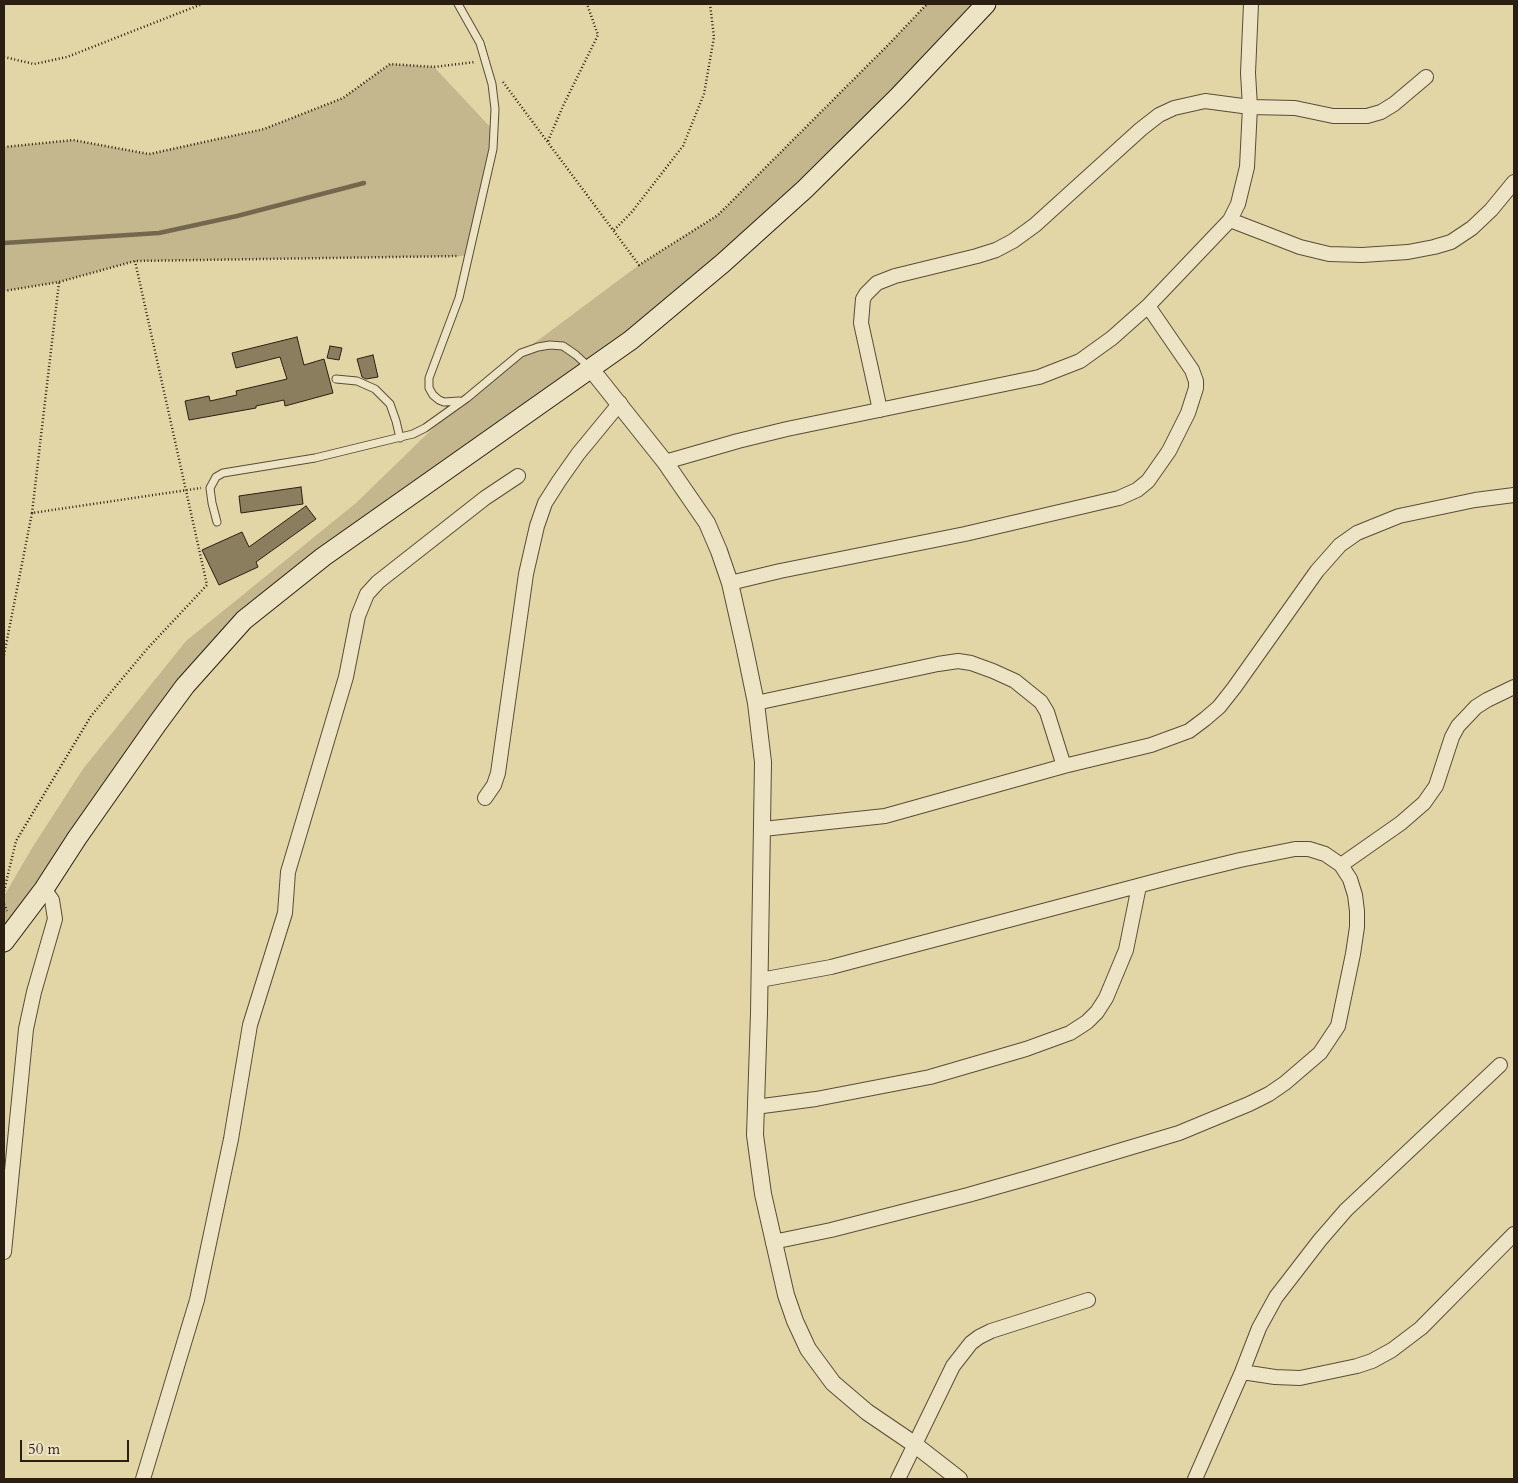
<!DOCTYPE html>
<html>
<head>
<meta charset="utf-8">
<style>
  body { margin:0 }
  #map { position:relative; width:1518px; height:1483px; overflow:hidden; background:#e3d6a6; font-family:Cardo,serif }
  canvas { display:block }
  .frame { position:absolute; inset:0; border:5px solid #2a1f12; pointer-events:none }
  .scale { position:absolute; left:20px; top:1440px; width:109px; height:22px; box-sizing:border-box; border:2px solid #2a1f12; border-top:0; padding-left:6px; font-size:15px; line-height:18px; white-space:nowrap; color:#2a1f12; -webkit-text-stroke:4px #ede4c5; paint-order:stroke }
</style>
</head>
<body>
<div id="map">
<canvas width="1518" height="1483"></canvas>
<div class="frame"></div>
<div class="scale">50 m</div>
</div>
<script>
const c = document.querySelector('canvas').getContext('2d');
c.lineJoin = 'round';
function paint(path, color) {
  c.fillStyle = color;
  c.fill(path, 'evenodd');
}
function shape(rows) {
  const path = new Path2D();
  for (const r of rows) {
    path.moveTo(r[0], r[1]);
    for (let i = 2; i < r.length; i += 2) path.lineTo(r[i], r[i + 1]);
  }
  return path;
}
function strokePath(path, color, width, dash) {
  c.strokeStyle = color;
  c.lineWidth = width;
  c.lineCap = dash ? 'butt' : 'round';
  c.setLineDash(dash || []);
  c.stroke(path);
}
paint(shape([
  [927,4,986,4,723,263,244,620,4,942,4,896,32,848,83,769,186,641,356,503,461,401,521,353,639,265,718,215,890,43],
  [390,64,434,67,494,131,468,256,135,261,59,282,4,291,4,147,73,140,149,154,264,129,343,98]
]), '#c4b78d');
strokePath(shape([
  [4,243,159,233,237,216,364,183]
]), '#73684d', 4.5);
const building = shape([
  [297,337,304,365,324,359,333,393,285,406,284,400,256,406,256,408,189,420,185,401,209,396,210,401,237,395,236,391,287,379,280,357,236,368,232,353,297,337],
  [330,346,342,348,339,360,327,358,330,346],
  [373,355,378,377,366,379,362,377,357,359,373,355],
  [301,487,303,504,241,513,239,496,301,487],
  [306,506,316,519,256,562,258,567,219,585,202,550,242,532,249,547,306,506]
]);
paint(building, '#8a7e5f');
strokePath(building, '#2a1f12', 1);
const service = shape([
  [458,4,480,43,492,84,495,109,493,149,459,298,429,378,429,388,433,395,439,400,444,402,459,401],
  [336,379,357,381,375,389,390,404,396,421,400,438],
  [217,522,212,503,210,488,216,477,223,473,315,458,413,434,425,428,467,398,521,353,538,347,550,345,563,346,576,355,589,367]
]);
const minor = shape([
  [1230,220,1300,247,1329,254,1362,255,1408,252,1434,247,1451,242,1472,228,1491,210,1514,182],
  [880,410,861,323,863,299,866,294,877,283,895,276,977,256,996,250,1013,241,1035,225,1141,129,1159,115,1174,108,1205,101,1250,107,1295,108,1333,116,1367,116,1381,112,1394,104,1426,77],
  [665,462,738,441,787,429,1039,377,1080,361,1112,338,1148,306,1230,220,1238,204,1247,167,1250,107,1248,73,1251,4],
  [730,583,780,571,965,534,1119,498,1137,490,1148,481,1169,451,1188,413,1196,388,1196,381,1192,370,1148,306],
  [756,703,938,664,958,661,971,663,993,671,1015,681,1041,702,1047,712,1064,766],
  [485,798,494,785,498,773,526,574,537,526,545,503,559,481,578,454,620,403],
  [763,829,885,816,1064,766,1151,745,1189,731,1205,719,1219,707,1234,688,1317,571,1340,545,1357,533,1399,516,1475,500,1514,495],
  [1341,865,1401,823,1424,803,1436,786,1452,737,1458,726,1476,707,1487,700,1514,687],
  [760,980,831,967,1179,875,1240,860,1295,849,1309,849,1325,854,1341,865,1350,879,1355,895,1357,911,1357,927,1353,954,1338,1026,1320,1053,1285,1083,1269,1094,1249,1104,1179,1133,1035,1176,968,1195,831,1230,773,1242],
  [755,1107,816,1099,930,1077,1026,1049,1070,1033,1087,1022,1097,1012,1106,998,1126,950,1139,886],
  [4,1252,26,1029,34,992,55,919,52,900,44,889],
  [1242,1372,1275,1377,1300,1378,1357,1366,1372,1361,1392,1350,1421,1328,1514,1234],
  [143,1479,197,1300,231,1139,250,1025,285,913,288,872,346,677,358,616,367,594,378,582,485,498,518,476],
  [898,1479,953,1366,971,1343,979,1337,991,1331,1088,1300],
  [1195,1479,1242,1372,1259,1328,1276,1297,1320,1240,1346,1210,1500,1065]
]);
const tertiary = shape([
  [591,369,665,462,707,523,719,551,730,583,744,645,756,703,763,762,759,1013,755,1135,763,1194,786,1295,795,1321,808,1349,833,1383,867,1412,914,1444,959,1479]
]);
const secondary = shape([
  [4,942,44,889,77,838,157,724,185,686,244,620,323,557,631,340,723,263,805,189,898,97,986,4]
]);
strokePath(service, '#584d37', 9);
strokePath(minor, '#584d37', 16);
strokePath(tertiary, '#584d37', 18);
strokePath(secondary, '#2a1f12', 21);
strokePath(shape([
  [4,57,34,64,67,57,202,4],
  [503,82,639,265,718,215,890,43,927,4],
  [548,141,563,106,598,35,587,4],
  [4,147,73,140,149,154,264,129,343,98,390,64,434,67,475,62],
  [614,230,631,213,683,146,704,94,714,37,710,4],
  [4,291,59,282,135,261,459,256],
  [32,513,59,282],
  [4,655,32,513,201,488],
  [4,891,16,841,91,716,147,649,207,585,135,261],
  [4,904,7,911]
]), '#2a1f12', 2.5, [1, 2.5]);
strokePath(service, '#ede4c5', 7);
strokePath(minor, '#ede4c5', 14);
strokePath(tertiary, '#ede4c5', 16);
strokePath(secondary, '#ede4c5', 19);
</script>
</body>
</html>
